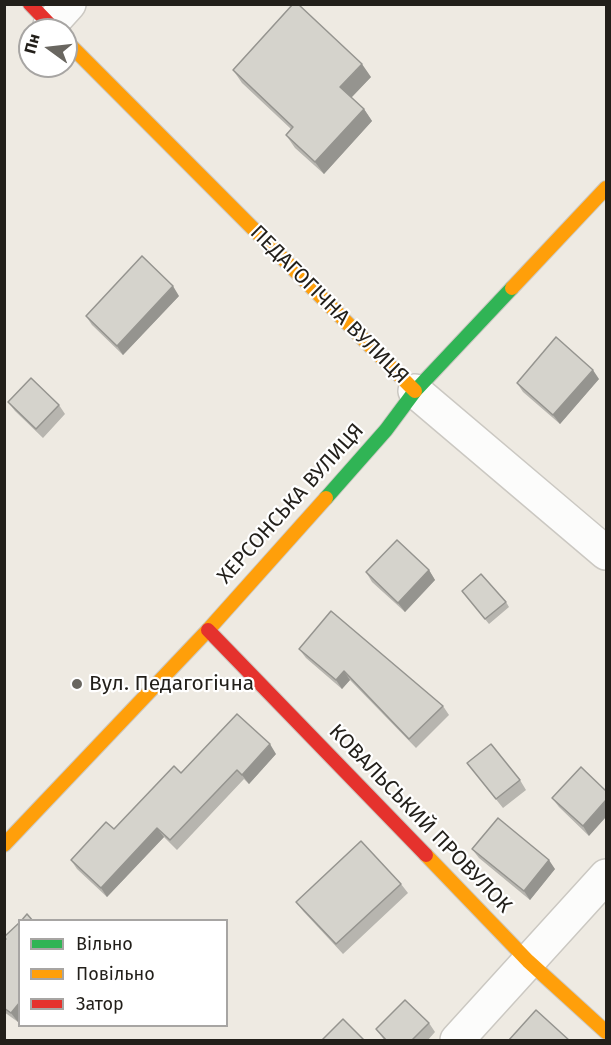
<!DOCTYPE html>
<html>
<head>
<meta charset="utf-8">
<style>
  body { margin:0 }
  #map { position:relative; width:611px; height:1045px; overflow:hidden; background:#eeeae2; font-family:"Fira Sans",sans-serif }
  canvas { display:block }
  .frame { position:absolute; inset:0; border:6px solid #221f1a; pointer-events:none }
  .legend { position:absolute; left:18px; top:919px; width:210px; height:108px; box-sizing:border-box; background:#fff; border:2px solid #a7a5a3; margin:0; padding:8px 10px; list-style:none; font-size:18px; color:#221f1a }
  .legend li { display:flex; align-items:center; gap:12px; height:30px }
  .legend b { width:30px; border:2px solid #a7a5a3 }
  .north { position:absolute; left:18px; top:18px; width:60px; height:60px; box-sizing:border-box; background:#fff; border:2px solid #a7a5a3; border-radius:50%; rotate:285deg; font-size:16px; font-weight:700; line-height:24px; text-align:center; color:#221f1a }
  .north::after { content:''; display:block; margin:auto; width:21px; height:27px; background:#696660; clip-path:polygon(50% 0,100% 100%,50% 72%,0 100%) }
</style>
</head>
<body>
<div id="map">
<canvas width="611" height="1045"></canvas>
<div class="frame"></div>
<ul class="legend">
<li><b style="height:8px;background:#30b455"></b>Вільно</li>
<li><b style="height:8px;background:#ff9f0a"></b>Повільно</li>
<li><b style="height:8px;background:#e5322d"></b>Затор</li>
</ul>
<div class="north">Пн</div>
</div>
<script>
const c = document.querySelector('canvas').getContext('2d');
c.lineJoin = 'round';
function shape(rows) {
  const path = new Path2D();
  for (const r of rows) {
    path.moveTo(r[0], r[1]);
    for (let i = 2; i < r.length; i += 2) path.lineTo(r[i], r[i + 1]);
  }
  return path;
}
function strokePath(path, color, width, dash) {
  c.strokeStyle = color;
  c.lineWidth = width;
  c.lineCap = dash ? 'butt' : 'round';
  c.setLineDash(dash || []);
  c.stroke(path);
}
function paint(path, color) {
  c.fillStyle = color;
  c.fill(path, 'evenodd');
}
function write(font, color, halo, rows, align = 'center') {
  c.font = font + ' "Fira Sans",sans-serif';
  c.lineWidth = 4.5;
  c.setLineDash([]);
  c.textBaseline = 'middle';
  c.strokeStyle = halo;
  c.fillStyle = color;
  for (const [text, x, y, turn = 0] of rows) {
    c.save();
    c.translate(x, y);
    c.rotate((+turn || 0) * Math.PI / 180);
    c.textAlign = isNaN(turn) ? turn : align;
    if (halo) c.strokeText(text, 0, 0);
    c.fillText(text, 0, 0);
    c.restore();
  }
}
const street = shape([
  [50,25,69,4],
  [415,391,606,553],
  [457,1040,606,876]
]);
const fast = shape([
  [326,498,386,430,415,391,512,288]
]);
const slow = shape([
  [66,41,415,391],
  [512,288,606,188],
  [4,845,208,630,326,498],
  [426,855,528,961,606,1032]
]);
const jam = shape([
  [30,4,55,30],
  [208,630,426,855]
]);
strokePath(street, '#cbc8c2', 36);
strokePath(fast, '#cbc8c2', 16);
strokePath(slow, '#cbc8c2', 16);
strokePath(jam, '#cbc8c2', 16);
strokePath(street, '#fcfcfb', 33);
strokePath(fast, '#30b455', 14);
strokePath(slow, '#ff9f0a', 14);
strokePath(jam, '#e5322d', 14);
paint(shape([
  [233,70,371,77,351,98,364,109,372,121,324,174,295,148,286,135,291,129,242,83],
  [179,296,123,355,92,325,86,316],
  [599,379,560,424,523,392,517,383],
  [8,402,59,405,65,414,43,438,15,411],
  [429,570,435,580,405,612,372,582,366,572],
  [462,591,506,602,509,607,489,624],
  [299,649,443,706,449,715,416,748,350,680,342,689,306,658],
  [276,754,249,784,244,779,177,850,164,837,107,897,77,869,71,860,114,829,181,773],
  [467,763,520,780,526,790,503,808],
  [581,767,589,836,559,807,552,798],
  [472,849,555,869,530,900,479,858],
  [401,884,408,893,343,954,303,911,296,902],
  [20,922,18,1022,4,1012,4,941],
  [429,1023,435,1032,427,1041,385,1041,376,1029]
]), '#b7b5af');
paint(shape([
  [362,64,371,77,349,100,340,87],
  [364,109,372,121,324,174,315,162],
  [173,286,179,296,123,355,117,346],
  [593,370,599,379,560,424,553,415],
  [429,570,435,580,405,612,398,603],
  [344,671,350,680,342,689,336,680],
  [270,744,276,754,249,784,242,775],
  [606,800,606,817,589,836,583,826],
  [157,828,164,837,107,897,101,888],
  [549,860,555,869,530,900,524,891],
  [20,1002,20,1020,18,1022,11,1013]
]), '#95948f');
const building = shape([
  [293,4,298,4,362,64,340,87,364,109,315,162,286,135,293,127,233,70,293,4],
  [142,256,173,286,117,346,86,316,142,256],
  [556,337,593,370,553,415,517,383,556,337],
  [31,378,59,405,36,429,8,402,31,378],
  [397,540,429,570,398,603,366,572,397,540],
  [481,574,506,602,485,619,462,591,481,574],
  [331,611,443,706,409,739,344,671,336,680,299,649,331,611],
  [237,714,270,744,242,775,237,770,170,840,157,828,101,888,71,860,106,822,114,829,174,766,181,773,237,714],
  [491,744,520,780,496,799,467,763,491,744],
  [581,767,606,791,606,800,583,826,552,798,581,767],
  [498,818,549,860,524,891,472,849,498,818],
  [361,841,401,884,336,944,296,902,361,841],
  [27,914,33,921,21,921,27,914],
  [20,922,20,1002,11,1013,4,1008,4,941,6,939,4,937,20,922],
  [405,1000,429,1023,411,1041,387,1041,376,1029,405,1000],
  [536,1010,570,1041,508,1041,536,1010],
  [343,1019,365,1041,321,1041,343,1019]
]);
paint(building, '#d5d3cc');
strokePath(building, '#95948f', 1.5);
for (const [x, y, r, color] of [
  [77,684,6,"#696660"]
]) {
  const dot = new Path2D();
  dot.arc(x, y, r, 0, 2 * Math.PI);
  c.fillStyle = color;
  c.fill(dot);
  strokePath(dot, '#fff', 2);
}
write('21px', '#221f1a', '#fff', [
  ["ПЕДАГОГІЧНА ВУЛИЦЯ",329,305,45],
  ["ХЕРСОНСЬКА ВУЛИЦЯ",291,504,-48],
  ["КОВАЛЬСЬКИЙ ПРОВУЛОК",420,819,46]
]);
write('21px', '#221f1a', '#fff', [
  ["Вул. Педагогічна",89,684]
], 'left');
</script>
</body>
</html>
